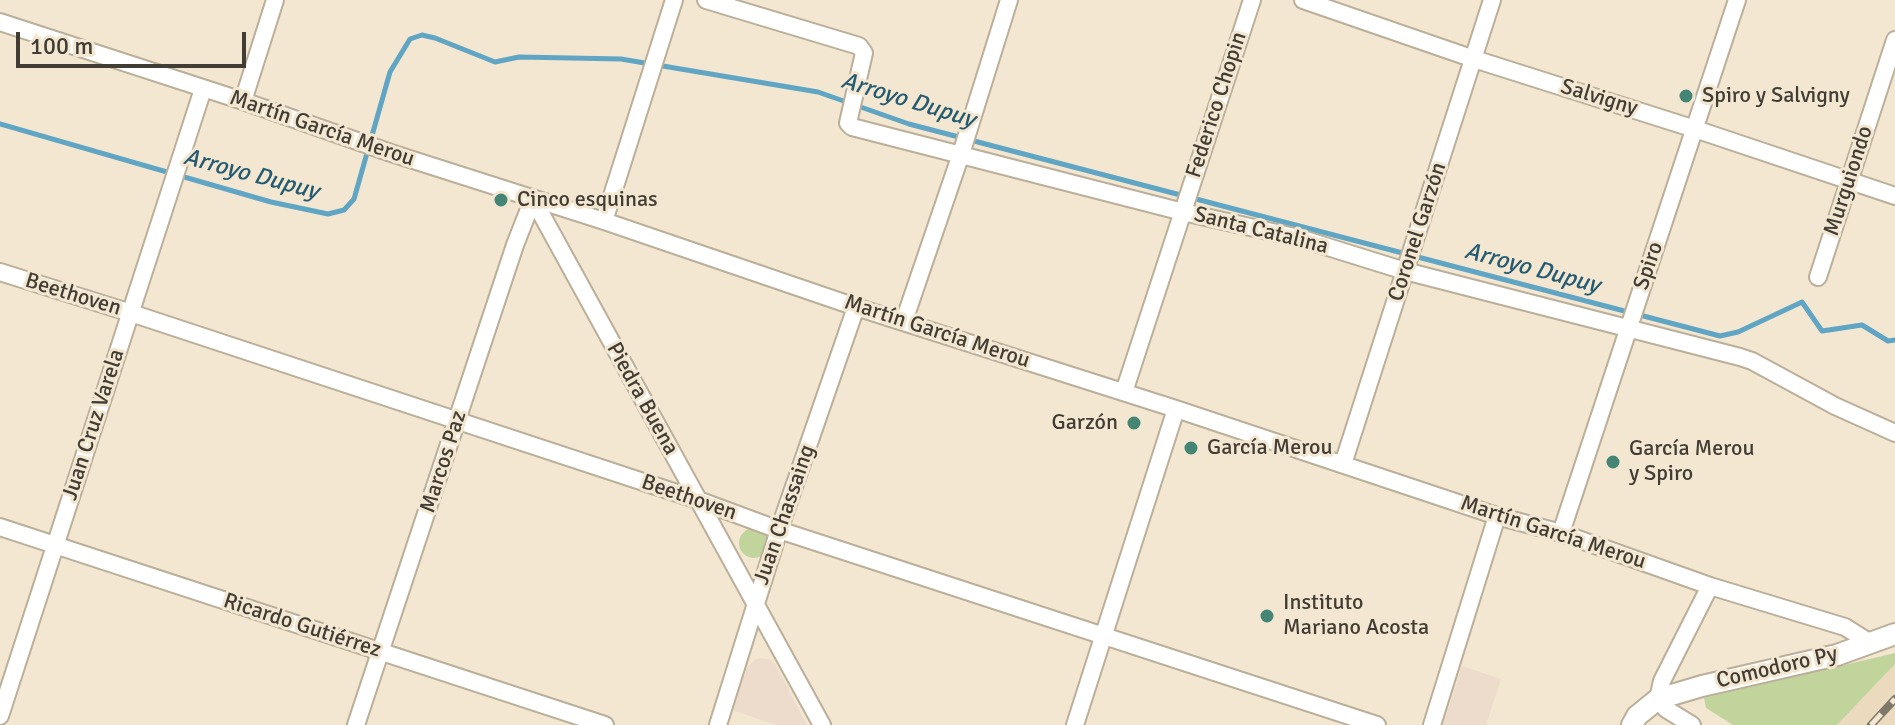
<!DOCTYPE html>
<html>
<head>
<meta charset="utf-8">
<style>
  body { margin:0 }
  #map { position:relative; width:1895px; height:725px; overflow:hidden; background:#f3e7d1; font-family:Signika,sans-serif }
  canvas { display:block }
  .scale { position:absolute; left:16px; top:32px; width:230px; height:36px; box-sizing:border-box; border:4px solid #413c34; border-top:0; padding-left:10px; font-size:24px; line-height:28px; white-space:nowrap; color:#413c34; -webkit-text-stroke:6px #f3e7d1; paint-order:stroke }
</style>
</head>
<body>
<div id="map">
<canvas width="1895" height="725"></canvas>
<div class="scale">100 m</div>
</div>
<script>
const c = document.querySelector('canvas').getContext('2d');
c.lineJoin = 'round';
function paint(path, color) {
  c.fillStyle = color;
  c.fill(path, 'evenodd');
}
function shape(rows) {
  const path = new Path2D();
  for (const r of rows) {
    if (r.length === 3) {
      path.moveTo(r[0] + r[2], r[1]);
      path.arc(r[0], r[1], r[2], 0, 2 * Math.PI);
      continue;
    }
    path.moveTo(r[0], r[1]);
    for (let i = 2; i < r.length; i += 2) path.lineTo(r[i], r[i + 1]);
  }
  return path;
}
function strokePath(path, color, width, dash) {
  c.strokeStyle = color;
  c.lineWidth = width;
  c.lineCap = dash ? 'butt' : 'round';
  c.setLineDash(dash || []);
  c.stroke(path);
}
function write(font, color, halo, rows, align = 'center') {
  c.font = font + ' Signika,sans-serif';
  c.lineWidth = 6;
  c.setLineDash([]);
  c.textBaseline = 'middle';
  c.strokeStyle = halo;
  c.fillStyle = color;
  for (const [text, x, y, turn = 0] of rows) {
    c.save();
    c.translate(x, y);
    c.rotate((+turn || 0) * Math.PI / 180);
    c.textAlign = isNaN(turn) ? turn : align;
    if (halo) c.strokeText(text, 0, 0);
    c.fillText(text, 0, 0);
    c.restore();
  }
}
paint(shape([
  [760,658,771,660,775,664,807,725,776,725,732,710,747,667,755,660],
  [1462,666,1501,679,1486,725,1443,725]
]), '#eddbcb');
paint(shape([
  [1895,664,1895,725,1837,725]
]), '#ebdabe');
paint(shape([
  [754,543,15],
  [1895,653,1895,664,1837,725,1733,725,1706,708,1704,698]
]), '#c1d49c');
strokePath(shape([
  [0,124,271,202,328,214,344,210,354,199,390,72,410,39,422,35,435,38,495,62,519,57,621,59,818,92,909,124,1720,336,1738,332,1802,302,1822,331,1862,325,1888,341,1895,340]
]), '#60a6c4', 5);
const minor = shape([
  [706,0,859,46,864,53,848,123,852,127,1183,212,1299,238,1405,271,1740,357,1752,361,1835,406,1895,433],
  [1303,0,1474,59,1695,129,1895,196],
  [0,22,243,101,391,153,604,221,856,307,1176,409,1497,516,1561,533,1710,586,1845,627,1872,644],
  [243,101,275,0],
  [533,199,822,725],
  [604,221,674,0],
  [0,272,131,313,698,500,779,530,1377,725],
  [1818,277,1895,40],
  [904,321,961,154,1009,0],
  [1124,392,1252,0],
  [1343,464,1492,0],
  [0,527,605,725],
  [1561,533,1737,0],
  [0,716,203,89],
  [356,725,515,245,533,199],
  [718,725,779,530,856,307],
  [1075,725,1176,409],
  [1432,725,1497,516],
  [1692,725,1666,709,1658,699,1662,681,1710,586]
]);
const major = shape([
  [1632,725,1637,716,1658,699,1702,686,1837,655,1895,634]
]);
strokePath(minor, '#bbaf9a', 20);
strokePath(major, '#bbaf9a', 24);
strokePath(minor, '#fff', 16);
strokePath(major, '#fff', 20);
const rail = shape([
  [1871,725,1895,699]
]);
strokePath(rail, '#7e776a', 8);
strokePath(rail, '#f3e7d1', 5, [15]);
for (const [x, y, r, color] of [
  [1686,96,8,"#448575"],
  [501,200,8,"#448575"],
  [1134,423,8,"#448575"],
  [1191,448,8,"#448575"],
  [1613,462,8,"#448575"],
  [1267,616,8,"#448575"]
]) {
  const dot = new Path2D();
  dot.arc(x, y, r, 0, 2 * Math.PI);
  c.fillStyle = color;
  c.fill(dot);
  strokePath(dot, '#f3e7d1', 3);
}
write('22px', '#413c34', '#f3e7d1', [
  ["Spiro y Salvigny",1702,96],
  ["Cinco esquinas",517,200],
  ["Garzón",1118,423,"right"],
  ["García Merou",1207,448],
  ["García Merou",1629,449],
  ["y Spiro",1629,474],
  ["Instituto",1283,603],
  ["Mariano Acosta",1283,628]
], 'left');
write('22px', '#413c34', '#f3e7d1', [
  ["Salvigny",1599,98,17],
  ["Federico Chopin",1217,105,-72],
  ["Martín García Merou",322,129,19],
  ["Murguiondo",1849,181,-72],
  ["Santa Catalina",1261,231,14],
  ["Coronel Garzón",1418,232,-72],
  ["Spiro",1649,266,-71],
  ["Beethoven",73,295,17],
  ["Martín García Merou",937,332,18],
  ["Piedra Buena",642,399,61],
  ["Juan Cruz Varela",94,425,-72],
  ["Marcos Paz",444,462,-72],
  ["Beethoven",689,498,19],
  ["Juan Chassaing",785,515,-71],
  ["Martín García Merou",1553,533,18],
  ["Ricardo Gutiérrez",302,626,18],
  ["Comodoro Py",1777,668,-13]
]);
write('italic 24px', '#245b72', '#f3e7d1', [
  ["Arroyo Dupuy",908,101,17],
  ["Arroyo Dupuy",251,175,15],
  ["Arroyo Dupuy",1532,269,15]
]);
</script>
</body>
</html>
